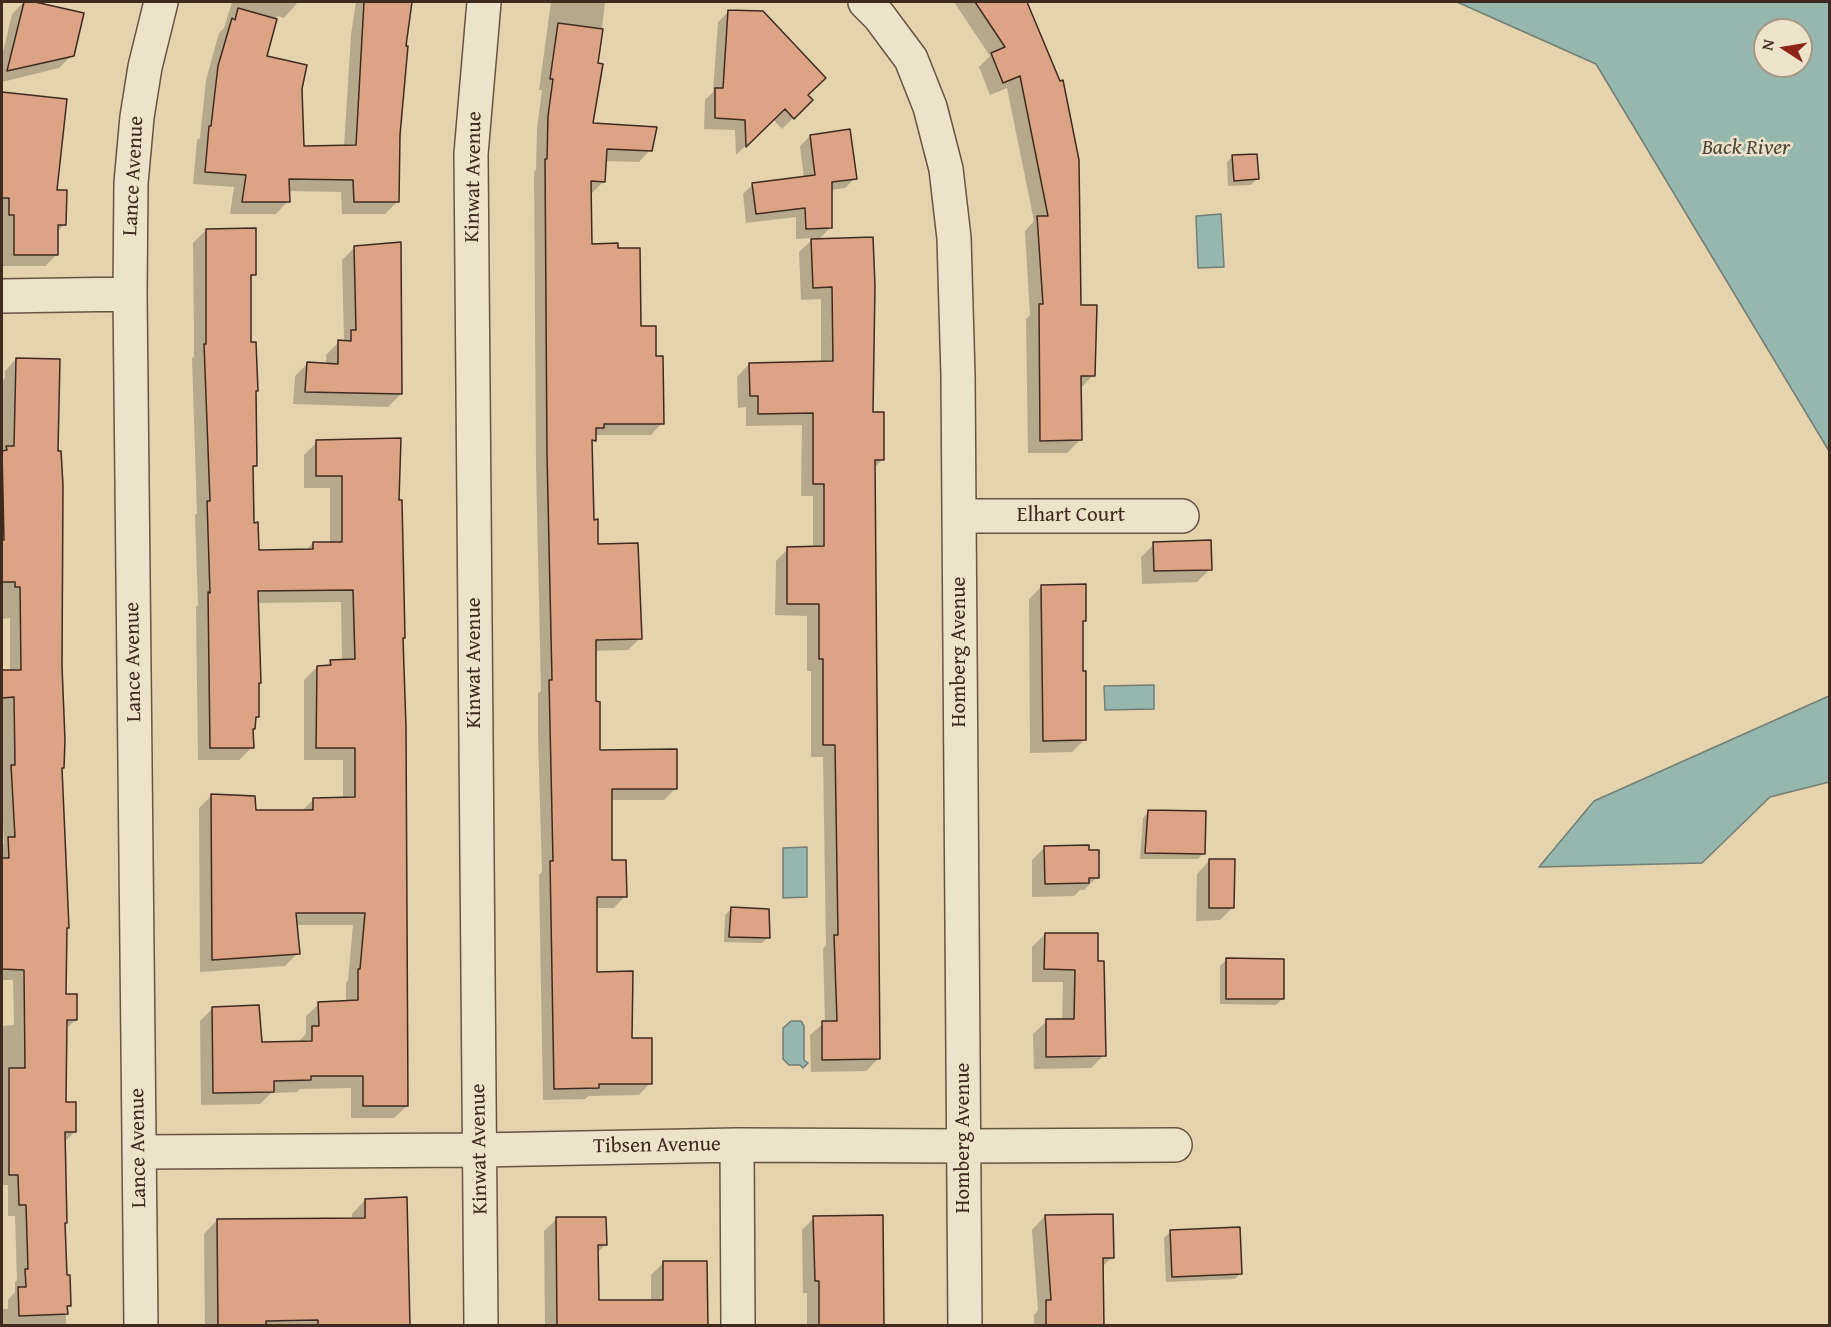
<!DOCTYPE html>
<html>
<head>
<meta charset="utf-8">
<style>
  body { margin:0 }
  #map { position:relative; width:1831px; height:1327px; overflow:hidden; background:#e4d3ad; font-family:"Gentium Book Plus",serif }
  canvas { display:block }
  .frame { position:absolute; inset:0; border:3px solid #3f2a20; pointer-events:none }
  .north { position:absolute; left:1753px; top:18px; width:60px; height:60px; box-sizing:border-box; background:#ede2ca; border:2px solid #a79886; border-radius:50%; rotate:282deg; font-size:16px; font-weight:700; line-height:24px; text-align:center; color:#3f2a20 }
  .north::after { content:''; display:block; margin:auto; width:21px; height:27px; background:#8f2418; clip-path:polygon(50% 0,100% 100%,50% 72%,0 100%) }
</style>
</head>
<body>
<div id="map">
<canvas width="1831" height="1327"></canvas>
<div class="frame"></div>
<div class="north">N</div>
</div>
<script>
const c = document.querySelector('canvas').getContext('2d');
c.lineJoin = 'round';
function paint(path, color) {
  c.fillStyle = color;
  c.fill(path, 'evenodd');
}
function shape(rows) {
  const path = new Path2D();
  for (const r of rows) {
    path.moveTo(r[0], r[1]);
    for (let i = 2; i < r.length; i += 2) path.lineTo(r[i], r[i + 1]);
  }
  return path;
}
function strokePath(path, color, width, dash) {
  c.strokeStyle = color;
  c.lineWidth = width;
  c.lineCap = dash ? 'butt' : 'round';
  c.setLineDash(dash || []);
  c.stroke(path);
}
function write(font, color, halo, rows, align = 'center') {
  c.font = font + ' "Gentium Book Plus",serif';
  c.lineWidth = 5;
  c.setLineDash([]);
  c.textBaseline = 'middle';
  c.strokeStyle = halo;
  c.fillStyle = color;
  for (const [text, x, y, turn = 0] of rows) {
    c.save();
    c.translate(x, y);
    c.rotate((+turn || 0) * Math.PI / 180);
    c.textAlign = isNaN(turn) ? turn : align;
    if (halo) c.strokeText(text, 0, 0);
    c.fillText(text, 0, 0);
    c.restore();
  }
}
const water = shape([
  [1457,2,1829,2,1829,451,1596,64,1457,2],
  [1765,30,1801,30,1801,66,1765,66,1765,30],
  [1221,214,1224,267,1198,268,1196,216,1221,214],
  [1154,685,1154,709,1105,710,1104,686,1154,685],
  [1829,696,1829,782,1770,797,1702,863,1539,867,1594,801,1829,696],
  [807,847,807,897,783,898,783,848,807,847],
  [791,1021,801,1021,804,1026,804,1060,808,1063,803,1068,800,1065,789,1065,783,1059,783,1028,791,1021]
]);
paint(water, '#95b7ad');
strokePath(water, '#737f75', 1.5);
paint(shape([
  [24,2,82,14,72,55,59,68,2,82,2,56,12,14],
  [232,2,298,2,284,18,277,16,265,57,300,88,303,148,344,147,351,35,356,2,410,2,404,47,399,135,398,201,385,214,342,214,341,192,288,191,288,201,276,214,230,214,234,187,193,184,197,140,200,138,206,80,219,33,224,28],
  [551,2,605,2,591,124,650,150,639,162,605,161,604,181,592,193,589,193,590,245,639,327,654,357,662,423,651,435,594,435,594,440,591,444,592,521,597,545,640,638,628,650,594,651,594,703,598,752,676,788,664,800,611,800,610,862,625,896,614,908,596,908,596,973,631,1040,650,1083,639,1095,589,1096,585,1099,543,1100,539,875,542,872,538,738,538,693,541,691,536,466,534,172,536,170,537,129,542,90,539,90],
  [954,2,1026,2,1059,83,1080,306,1093,375,1080,389,1080,440,1067,453,1028,453,1026,319,1030,315,1025,231,1034,221,1007,88,990,95,979,67,990,56],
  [729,11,811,100,782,129,773,119,736,155,735,130,704,129,705,100,713,92,718,22],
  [810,136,855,178,845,188,831,190,831,227,818,240,872,414,882,460,873,469,878,1059,866,1071,811,1072,810,1035,825,1022,823,949,826,945,823,757,811,757,811,671,807,671,807,616,775,615,776,561,788,549,813,548,813,496,801,496,802,425,746,426,746,407,738,408,737,377,749,364,821,363,821,299,801,300,799,252,814,238,796,239,796,217,746,223,743,194,753,184,804,178,800,146],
  [2,145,56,192,65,224,56,233,56,255,45,266,3,266],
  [1233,156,1257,179,1251,185,1228,186,1227,162],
  [206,230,254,274,249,279,250,344,254,392,256,466,251,470,252,524,257,551,306,550,313,543,330,544,330,488,304,488,304,455,317,442,397,502,401,639,407,1106,394,1118,351,1118,351,1088,300,1089,297,1092,271,1093,260,1104,201,1105,200,1021,213,1008,260,1044,300,1043,300,1040,306,1034,306,1016,319,1004,346,1002,346,983,348,980,353,925,295,925,298,953,285,966,200,972,199,808,212,795,254,812,301,812,314,799,343,799,343,760,304,760,304,680,317,667,325,667,331,661,342,661,341,602,257,603,260,682,258,685,258,716,254,720,252,730,252,747,239,760,198,760,196,607,198,605,195,515,197,513,192,358,194,357,194,333,193,243],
  [355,247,401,394,388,407,293,404,295,376,308,363,326,364,326,355,339,342,344,340,342,260],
  [16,359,57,452,63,768,60,770,68,927,66,930,65,996,76,1019,65,1030,65,1103,75,1132,64,1142,66,1223,63,1225,69,1306,66,1309,66,1326,2,1326,2,1309,8,1309,8,1300,15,1292,15,1282,17,1280,15,1216,8,1216,8,1185,2,1185,2,1026,14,1025,13,980,2,980,2,846,4,844,2,798,2,672,10,672,10,618,2,619,2,382,5,378,5,371],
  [1154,544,1210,569,1197,582,1142,584,1141,557],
  [1042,586,1085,621,1082,624,1085,739,1072,752,1030,753,1029,599],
  [1149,811,1204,853,1198,859,1140,859,1143,818],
  [1045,847,1097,877,1084,890,1080,890,1074,896,1032,897,1032,860],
  [1210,860,1233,907,1220,920,1196,921,1197,874],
  [731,909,768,937,762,943,724,942,725,915],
  [1045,934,1096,963,1104,1055,1091,1068,1034,1069,1033,1034,1047,1021,1062,1021,1063,982,1032,982,1032,947],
  [1226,960,1282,999,1276,1005,1220,1004,1220,966],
  [365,1200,408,1324,420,1324,420,1326,205,1326,204,1234,217,1220,352,1220,352,1214],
  [1045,1216,1112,1257,1102,1267,1102,1326,1034,1326,1034,1315,1038,1310,1032,1230],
  [814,1218,882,1326,807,1326,807,1293,803,1293,802,1230],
  [557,1219,605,1245,597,1253,597,1302,651,1301,651,1275,663,1263,706,1326,545,1326,544,1231],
  [1170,1232,1241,1273,1235,1279,1166,1282,1164,1238]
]), '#0003');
const building = shape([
  [24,2,35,2,84,13,74,56,7,71,24,2],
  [364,2,412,2,406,46,408,46,400,135,399,202,354,202,353,180,289,179,290,202,242,202,246,175,205,172,209,126,211,126,218,66,232,18,235,20,238,8,277,19,267,56,307,65,302,89,304,146,356,145,364,2],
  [975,2,1027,2,1060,81,1063,80,1079,160,1081,305,1097,305,1095,376,1081,376,1082,440,1040,441,1039,304,1043,304,1037,216,1048,216,1020,76,1003,83,991,53,1005,47,975,2],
  [728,10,763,11,826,78,808,95,813,100,794,119,785,109,746,147,745,120,715,118,715,88,723,88,728,10],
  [558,23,603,29,598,63,603,64,593,123,657,127,652,151,607,149,605,182,591,181,592,244,618,243,618,248,640,248,641,326,656,326,656,356,663,356,664,424,604,424,604,428,596,428,596,441,592,440,594,520,598,519,598,544,638,543,642,639,596,640,596,701,600,702,600,750,677,749,677,789,612,789,612,860,626,860,627,897,597,897,597,972,633,971,632,1038,652,1038,652,1084,599,1084,599,1088,554,1089,550,861,553,861,550,725,549,680,552,680,547,454,545,159,547,159,548,116,553,79,550,79,558,23],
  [2,92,67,99,57,190,67,190,66,225,58,225,58,255,14,255,14,215,9,215,9,198,2,198,2,92],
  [850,129,857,179,832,182,832,228,806,229,805,208,756,214,752,183,815,175,810,135,850,129],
  [1257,154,1259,179,1234,181,1232,155,1257,154],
  [256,228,256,275,251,275,251,342,256,342,258,391,256,391,257,466,253,466,254,523,258,522,259,550,313,549,313,542,342,542,342,476,316,476,316,440,401,438,399,500,402,500,405,638,403,638,406,727,408,1106,363,1106,363,1076,311,1076,311,1080,274,1081,274,1092,213,1093,212,1007,259,1005,262,1042,312,1041,312,1026,319,1026,318,1002,358,1000,358,969,360,969,365,913,296,913,300,954,212,960,211,794,255,796,256,810,313,810,313,798,355,797,355,748,316,748,317,666,331,665,330,660,355,659,353,590,258,591,261,683,259,683,259,717,256,717,255,729,253,729,254,748,210,748,208,592,210,593,207,501,210,501,204,344,206,344,206,229,256,228],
  [873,237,875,286,873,412,884,412,884,460,875,460,880,1059,822,1060,822,1021,837,1021,834,935,838,935,835,745,823,745,823,659,819,659,819,604,787,604,787,547,824,546,824,484,813,484,813,413,758,414,758,396,750,396,749,363,833,361,832,287,813,288,811,239,873,237],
  [401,242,402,394,305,392,307,362,338,364,338,340,351,341,351,330,356,330,354,246,401,242],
  [16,358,60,359,58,451,61,451,63,485,62,666,65,740,64,768,62,768,69,928,67,928,66,994,77,994,77,1020,67,1020,66,1102,76,1102,76,1132,65,1132,67,1223,65,1223,67,1275,70,1275,71,1306,67,1306,68,1314,19,1316,18,1287,26,1287,25,1269,28,1269,26,1205,19,1205,18,1175,9,1175,9,1068,25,1068,24,970,2,969,2,858,9,858,8,837,15,837,11,765,15,765,14,697,2,698,2,670,21,670,20,587,15,587,15,582,2,582,2,540,4,540,2,451,7,450,6,446,14,446,16,358],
  [1211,540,1212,570,1154,571,1153,542,1211,540],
  [1086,584,1086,621,1083,621,1083,671,1086,671,1086,740,1043,741,1041,585,1086,584],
  [1148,810,1206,811,1205,854,1145,853,1148,810],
  [1089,845,1089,850,1099,850,1099,878,1089,878,1089,883,1045,884,1044,846,1089,845],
  [1209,859,1235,859,1234,908,1209,908,1209,859],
  [731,907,769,909,770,938,729,937,731,907],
  [1045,933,1098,933,1098,961,1104,961,1106,1056,1046,1057,1046,1019,1074,1019,1075,970,1044,969,1045,933],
  [1226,958,1284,959,1284,999,1226,999,1226,958],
  [407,1197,410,1326,318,1325,318,1320,266,1321,266,1326,218,1326,217,1219,365,1218,365,1199,407,1197],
  [1113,1214,1114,1258,1103,1258,1104,1326,1046,1326,1046,1300,1051,1300,1045,1215,1113,1214],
  [883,1215,884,1326,819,1326,819,1281,815,1281,813,1216,883,1215],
  [556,1217,606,1217,607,1245,598,1245,599,1300,663,1300,663,1261,707,1261,708,1326,557,1326,556,1217],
  [1240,1227,1242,1274,1172,1277,1170,1230,1240,1227]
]);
paint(building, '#dca484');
strokePath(building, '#3f2a20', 1.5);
const minor = shape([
  [865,2,879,16,911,59,930,107,946,169,954,238,958,376,965,1326],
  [2,296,130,294],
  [959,516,1182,516],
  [737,1145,738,1326],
  [139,1152,479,1150,737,1145,964,1146,1175,1145],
  [141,1326,130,294,131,183,137,117,145,67,161,2],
  [481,1326,471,154,484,2]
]);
strokePath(minor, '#685443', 36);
strokePath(minor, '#ede2ca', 33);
write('21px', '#3f2a20', '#ede2ca', [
  ["Lance Avenue",134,176,-87],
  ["Kinwat Avenue",474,177,-89],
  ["Elhart Court",1071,516],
  ["Homberg Avenue",960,652,-90],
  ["Lance Avenue",134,662,-91],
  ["Kinwat Avenue",475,663,-90],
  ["Homberg Avenue",964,1138,-90],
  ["Tibsen Avenue",657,1146,-1],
  ["Lance Avenue",139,1148,-91],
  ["Kinwat Avenue",480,1149,-91]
]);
write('italic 22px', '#50463c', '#ede2ca', [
  ["Back River",1746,148]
]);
</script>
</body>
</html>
